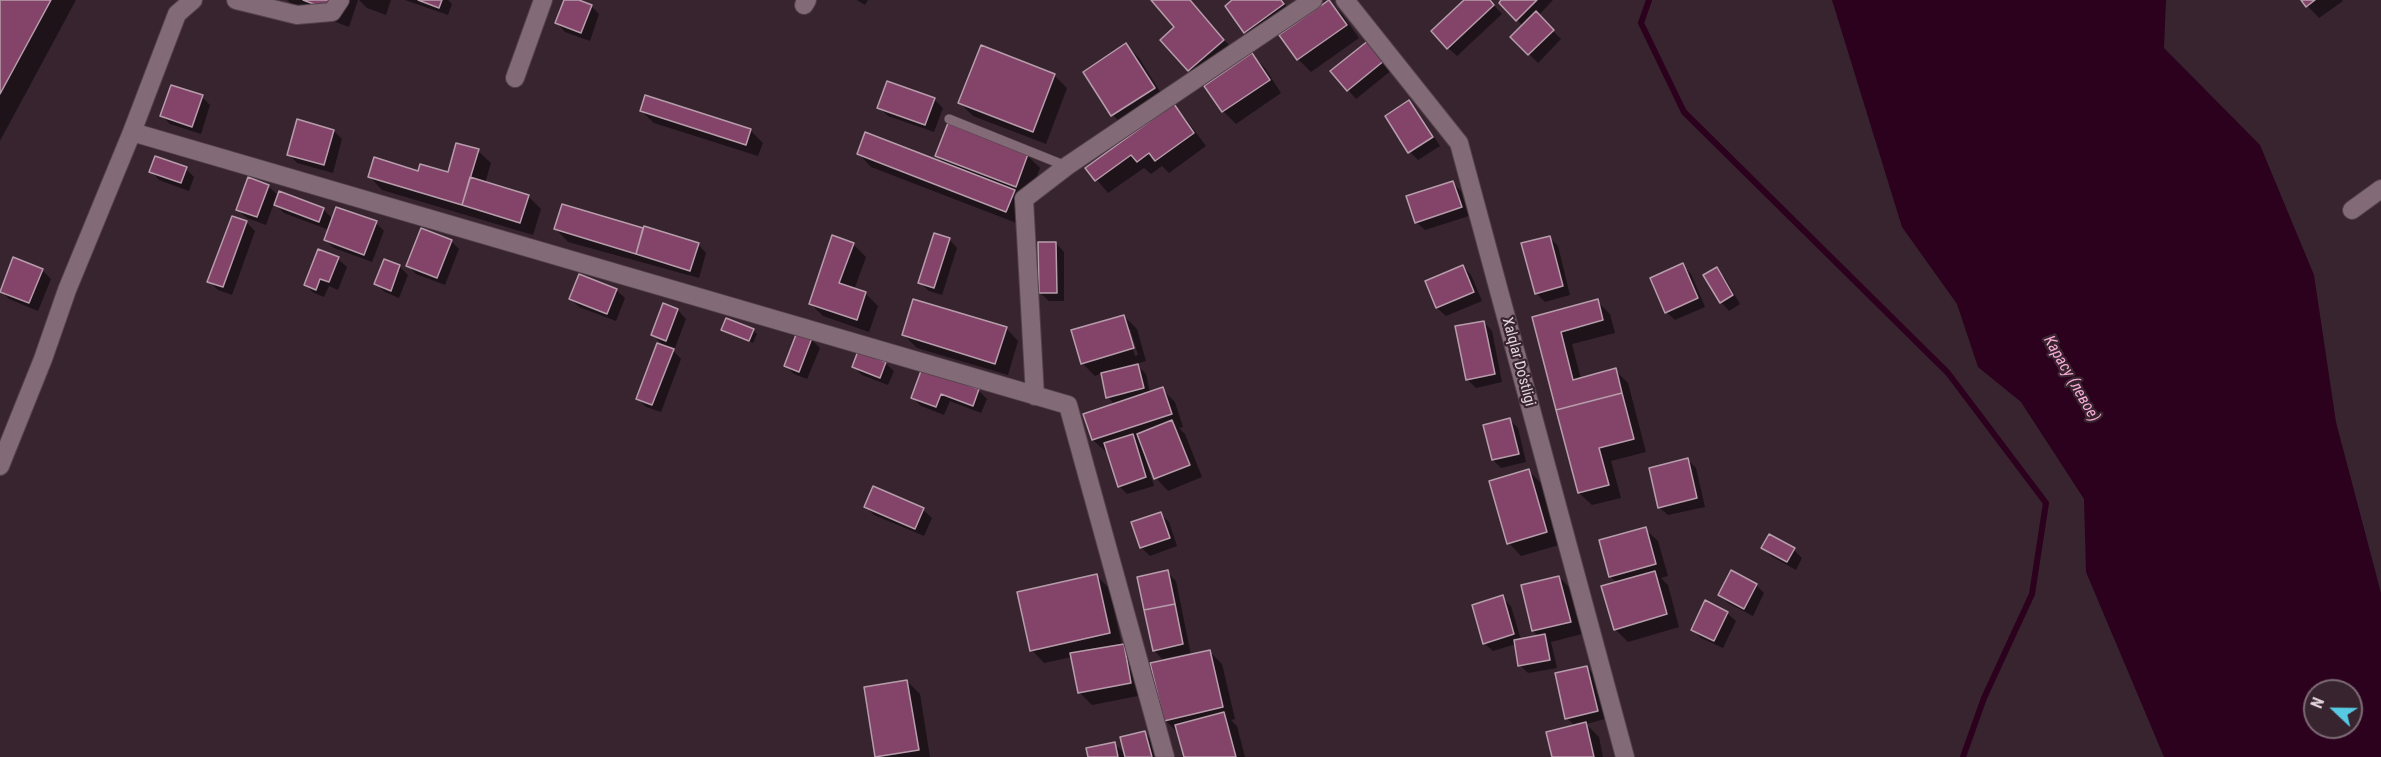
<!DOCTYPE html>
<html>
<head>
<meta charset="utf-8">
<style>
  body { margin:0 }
  #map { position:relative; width:2381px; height:757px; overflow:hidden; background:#38242f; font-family:"Roboto Condensed",sans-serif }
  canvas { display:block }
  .north { position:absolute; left:2303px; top:679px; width:60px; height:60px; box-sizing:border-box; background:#38242f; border:2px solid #7c6a74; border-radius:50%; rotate:292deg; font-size:16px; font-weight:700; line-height:24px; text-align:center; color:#e2d4dc }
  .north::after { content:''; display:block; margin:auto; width:21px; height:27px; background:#57c9e2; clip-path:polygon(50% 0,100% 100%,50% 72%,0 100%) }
</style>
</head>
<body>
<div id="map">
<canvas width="2381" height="757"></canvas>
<div class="north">N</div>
</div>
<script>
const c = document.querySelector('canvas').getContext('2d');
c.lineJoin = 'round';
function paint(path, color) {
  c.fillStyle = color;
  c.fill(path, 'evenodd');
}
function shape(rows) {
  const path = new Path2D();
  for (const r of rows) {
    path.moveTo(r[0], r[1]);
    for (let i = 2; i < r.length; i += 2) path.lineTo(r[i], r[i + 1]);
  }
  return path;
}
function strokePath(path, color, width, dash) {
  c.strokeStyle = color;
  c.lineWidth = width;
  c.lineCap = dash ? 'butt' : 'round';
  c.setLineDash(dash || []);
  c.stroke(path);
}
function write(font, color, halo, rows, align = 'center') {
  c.font = font + ' "Roboto Condensed",sans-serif';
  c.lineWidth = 4.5;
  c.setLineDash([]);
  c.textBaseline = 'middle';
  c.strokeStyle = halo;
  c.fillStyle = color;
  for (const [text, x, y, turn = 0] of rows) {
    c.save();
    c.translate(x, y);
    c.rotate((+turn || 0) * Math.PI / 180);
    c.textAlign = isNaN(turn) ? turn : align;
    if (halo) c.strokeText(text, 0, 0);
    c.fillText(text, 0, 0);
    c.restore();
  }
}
paint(shape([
  [1832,0,2166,0,2164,48,2260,145,2314,275,2336,422,2381,593,2381,757,2164,757,2086,572,2084,499,2021,402,1978,367,1957,304,1902,227],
  [2315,691,2351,691,2351,727,2315,727]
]), '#2b011d');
paint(shape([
  [0,0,76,0,0,141],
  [287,0,358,0,349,27,294,6],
  [359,0,391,0,386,15,367,8],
  [405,0,448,0,452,4,448,15],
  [566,0,575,0,591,6,599,14,590,41,565,32,557,23],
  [857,0,868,0,865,5],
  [1153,0,1189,0,1236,53,1202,83,1163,40,1176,27],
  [1235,0,1282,0,1291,13,1254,40,1245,32],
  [1466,0,1489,0,1502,14,1457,56,1448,48],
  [1503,0,1553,0,1538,16,1561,39,1538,63,1512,37,1523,26,1501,3],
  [2302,0,2342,0,2343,1,2319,18],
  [1329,2,1342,14,1359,38,1311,72,1298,59,1281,36],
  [1369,42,1393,69,1356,99,1332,71],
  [1126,45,1139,58,1166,101,1125,127,1113,115],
  [1252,55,1265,68,1281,93,1236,124,1223,111],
  [1054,75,1067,88,1046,144,973,116,960,103],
  [202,97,210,105,201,134,170,124,162,116],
  [934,99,943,108,934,132,888,116,879,107],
  [1409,102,1417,110,1440,146,1418,160,1410,152],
  [1174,106,1186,119,1206,146,1169,173,1162,166,1151,174,1144,168,1108,193,1087,168],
  [641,111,750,130,763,143,758,156,654,123],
  [334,131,342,139,333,173,297,163,289,154],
  [478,151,491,163,485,183,528,196,541,209,533,235,382,190,370,177,419,173,449,174],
  [859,154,946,165,937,156,1027,155,1040,168,1019,224,871,167],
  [186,169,194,177,189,191,159,180,151,171],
  [1452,182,1461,191,1469,216,1425,230,1416,222],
  [268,186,279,196,323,209,333,219,376,223,384,231,372,262,334,248,325,240,329,230,284,213,274,203,266,225,247,218,238,210],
  [232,218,247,223,255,231,232,295,218,290,209,281],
  [556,229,643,230,698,244,706,253,699,278,568,242],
  [1549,237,1558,246,1570,295,1545,302,1536,293],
  [949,239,957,248,942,295,929,291,920,283],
  [451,241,459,249,445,285,416,274,408,266],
  [1056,243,1064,252,1064,301,1049,301,1040,293],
  [853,244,866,257,854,290,866,294,878,306,869,332,823,316,810,303],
  [338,259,347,267,338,290,329,286,324,297,314,293,305,285],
  [1683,265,1691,274,1705,307,1675,320,1666,312],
  [399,266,408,275,399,298,385,292,376,284],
  [1463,266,1471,275,1482,301,1446,316,1437,308],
  [1716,269,1725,278,1740,304,1729,311,1721,302,1705,276],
  [42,270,51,279,38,311,9,299,1,291],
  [616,290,625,298,616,321,579,307,571,299],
  [1597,301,1610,314,1615,333,1572,344,1581,379,1615,370,1628,383,1646,452,1611,461,1621,498,1592,505,1579,493,1534,318],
  [664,305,678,310,686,319,675,348,669,346,681,359,661,412,646,407,637,398,666,348,653,335],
  [1124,316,1137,329,1146,361,1136,364,1146,374,1150,393,1162,389,1175,402,1183,427,1179,428,1185,434,1202,477,1168,491,1156,478,1147,457,1145,458,1154,486,1127,494,1119,486,1108,452,1106,452,1093,440,1085,415,1115,405,1108,397,1102,373,1095,376,1082,363],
  [1127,329,1130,329,1138,355,1135,356],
  [1484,322,1492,331,1502,382,1476,388,1467,379],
  [1006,328,1018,341,1008,375,917,348,904,335],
  [723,330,753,330,757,334,753,343,727,333],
  [811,339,820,348,807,379,794,374,785,365],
  [885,363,894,371,888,385,862,375,853,366],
  [922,370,978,390,987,399,981,413,950,401,944,415,921,406,912,397],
  [1509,419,1518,428,1526,462,1501,468,1493,460],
  [1688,460,1696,468,1705,507,1668,515,1659,507],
  [1528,470,1541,483,1559,545,1521,556,1509,543],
  [866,507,923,510,932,518,924,536,874,515],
  [1160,513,1169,522,1177,546,1150,556,1141,547],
  [1645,529,1658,541,1668,576,1661,578,1668,585,1679,627,1628,642,1615,629,1617,583,1610,576],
  [1763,548,1794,550,1802,558,1796,570,1771,556],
  [1167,572,1176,581,1191,655,1209,651,1222,664,1235,719,1231,720,1237,726,1245,757,1185,757,1178,733,1165,720,1191,656,1190,653,1162,659,1154,650],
  [1097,576,1109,588,1122,645,1136,658,1143,695,1092,705,1079,692,1072,657,1044,663,1032,650],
  [1559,577,1572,590,1582,634,1551,642,1557,668,1528,673,1520,665,1516,644,1493,651,1484,643,1502,597,1511,606,1521,640,1539,637,1533,631],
  [1756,585,1764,593,1753,616,1728,603,1720,595],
  [1727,613,1736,621,1723,648,1701,638,1693,630],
  [1587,667,1595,676,1605,719,1586,724,1599,737,1603,757,1554,757,1575,726,1567,718],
  [907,681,920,694,930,757,877,757,866,688],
  [1144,732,1153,741,1157,757,1089,757,1114,743,1126,755]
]), '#0007');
strokePath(shape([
  [1649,0,1641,23,1684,112,1948,373,2046,503,2032,594,1984,698,1963,757]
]), '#2b011d', 6);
const building = shape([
  [0,0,51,0,0,94,0,0],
  [303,0,336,0,332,11,303,0],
  [418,0,442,0,439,8,418,0],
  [564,0,579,0,592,5,581,33,555,23,564,0],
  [1151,0,1190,0,1224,40,1188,71,1160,40,1174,27,1151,0],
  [1232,0,1281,0,1284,4,1244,33,1225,6,1232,0],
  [1329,0,1347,25,1297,60,1279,35,1329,0],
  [1464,0,1490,0,1494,5,1447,49,1431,31,1464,0],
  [1501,0,1537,0,1516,21,1499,3,1501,0],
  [2301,0,2315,0,2306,7,2301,0],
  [1536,11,1554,30,1528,55,1510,37,1536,11],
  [1369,40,1385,60,1347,91,1330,71,1369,40],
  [1126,43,1155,88,1111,116,1083,72,1126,43],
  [981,45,1055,74,1033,132,958,103,981,45],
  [1252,53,1270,80,1222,112,1204,86,1252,53],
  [887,81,935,98,925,125,877,108,887,81],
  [171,85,203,95,192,127,160,116,171,85],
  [645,95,751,129,746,145,640,111,645,95],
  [1409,100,1433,137,1408,153,1385,116,1409,100],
  [1174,104,1194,133,1155,161,1149,153,1137,162,1131,155,1095,181,1085,168,1174,104],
  [297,119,334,130,324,165,287,155,297,119],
  [948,123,1028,154,1016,187,935,156,948,123],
  [865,132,1015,190,1006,212,857,154,865,132],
  [456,143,479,149,462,205,368,177,374,157,418,171,420,164,448,172,456,143],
  [155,156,187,167,181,183,149,172,155,156],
  [248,177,269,185,257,217,236,210,248,177],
  [470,177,529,195,520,223,462,205,470,177],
  [1453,181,1462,207,1415,223,1406,196,1453,181],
  [279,191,324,208,319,222,274,205,279,191],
  [562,204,643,228,636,254,554,229,562,204],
  [336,207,377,221,364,255,324,240,336,207],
  [232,216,247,221,223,287,207,282,232,216],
  [644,226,699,243,690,271,636,254,644,226],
  [421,228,452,240,437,278,406,266,421,228],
  [934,233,950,238,934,288,918,283,934,233],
  [832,235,854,243,839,283,866,292,857,320,809,304,832,235],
  [1550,236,1563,286,1535,294,1521,243,1550,236],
  [1038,242,1056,242,1057,293,1039,293,1038,242],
  [318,249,339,257,329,282,320,279,316,290,304,285,318,249],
  [13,257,43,269,29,303,0,292,13,257],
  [384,259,400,265,391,291,374,284,384,259],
  [1683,263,1698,298,1665,313,1650,278,1683,263],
  [1463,265,1474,292,1436,308,1425,281,1463,265],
  [1717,267,1733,295,1720,303,1703,275,1717,267],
  [579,274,617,289,607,314,569,299,579,274],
  [913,299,1007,327,995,364,902,335,913,299],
  [1598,299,1603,320,1561,332,1573,380,1616,368,1622,393,1556,410,1532,317,1598,299],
  [663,303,678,309,666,341,651,335,663,303],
  [1124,315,1134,348,1081,364,1071,330,1124,315],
  [726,318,754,329,749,341,721,330,726,318],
  [1484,321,1495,374,1466,380,1455,326,1484,321],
  [797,332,812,338,799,372,784,366,797,332],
  [657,343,674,349,652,405,636,399,657,343],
  [858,351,886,362,880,378,852,367,858,351],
  [1138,364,1144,388,1106,398,1101,373,1138,364],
  [922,368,979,389,973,406,941,394,936,407,911,398,922,368],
  [1163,387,1172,414,1092,440,1083,414,1163,387],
  [1622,393,1634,439,1599,448,1609,485,1578,493,1556,410,1622,393],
  [1510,418,1519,454,1492,460,1483,425,1510,418],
  [1172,420,1190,465,1154,479,1137,434,1172,420],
  [1133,434,1146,477,1118,487,1104,443,1133,434],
  [1688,458,1697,498,1658,508,1649,468,1688,458],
  [1529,469,1547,532,1507,544,1489,481,1529,469],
  [873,486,924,508,915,529,864,507,873,486],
  [1161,512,1170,538,1140,548,1131,522,1161,512],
  [1646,527,1656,564,1609,577,1599,540,1646,527],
  [1769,534,1795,548,1787,562,1761,548,1769,534],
  [1168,570,1175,604,1144,610,1137,577,1168,570],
  [1731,570,1757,584,1744,609,1718,595,1731,570],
  [1655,571,1667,614,1614,630,1601,586,1655,571],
  [1097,574,1110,633,1030,651,1017,592,1097,574],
  [1559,576,1571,622,1532,631,1521,585,1559,576],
  [1503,595,1514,634,1483,644,1472,605,1503,595],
  [1705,600,1728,612,1714,641,1691,630,1705,600],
  [1175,604,1183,644,1153,651,1144,610,1175,604],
  [1545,634,1550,660,1518,666,1514,640,1545,634],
  [1124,644,1131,683,1078,693,1070,653,1124,644],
  [1210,650,1223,707,1164,721,1150,663,1210,650],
  [1587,666,1598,711,1565,719,1555,673,1587,666],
  [907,680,919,750,875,757,864,687,907,680],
  [1224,712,1236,757,1184,757,1175,725,1224,712],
  [1586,722,1594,757,1552,757,1546,732,1586,722],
  [1145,731,1152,757,1125,757,1120,737,1145,731],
  [1115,742,1118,757,1088,757,1086,748,1115,742]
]);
paint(building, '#84446a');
strokePath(building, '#b79dab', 1.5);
const lane = shape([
  [949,119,1066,166]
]);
const street = shape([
  [236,0,297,15,332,12,340,0],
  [1345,0,1459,143,1625,757],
  [804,5,807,0],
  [515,78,543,0],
  [132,132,1068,405,1165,757],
  [2352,210,2381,189],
  [1035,396,1024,199,1067,166,1313,0],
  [0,466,43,359,67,290,132,132,177,14,193,0]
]);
strokePath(lane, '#52414a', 10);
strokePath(street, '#52414a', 20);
strokePath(lane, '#826a77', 9);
strokePath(street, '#826a77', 18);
write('15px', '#e2d4dc', '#38242f', [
  ["Xalqlar Do'stligi",1518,362,75]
]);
write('italic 16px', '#f8abd6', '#38242f', [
  ["Карасу (левое)",2071,379,60]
]);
</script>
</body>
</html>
